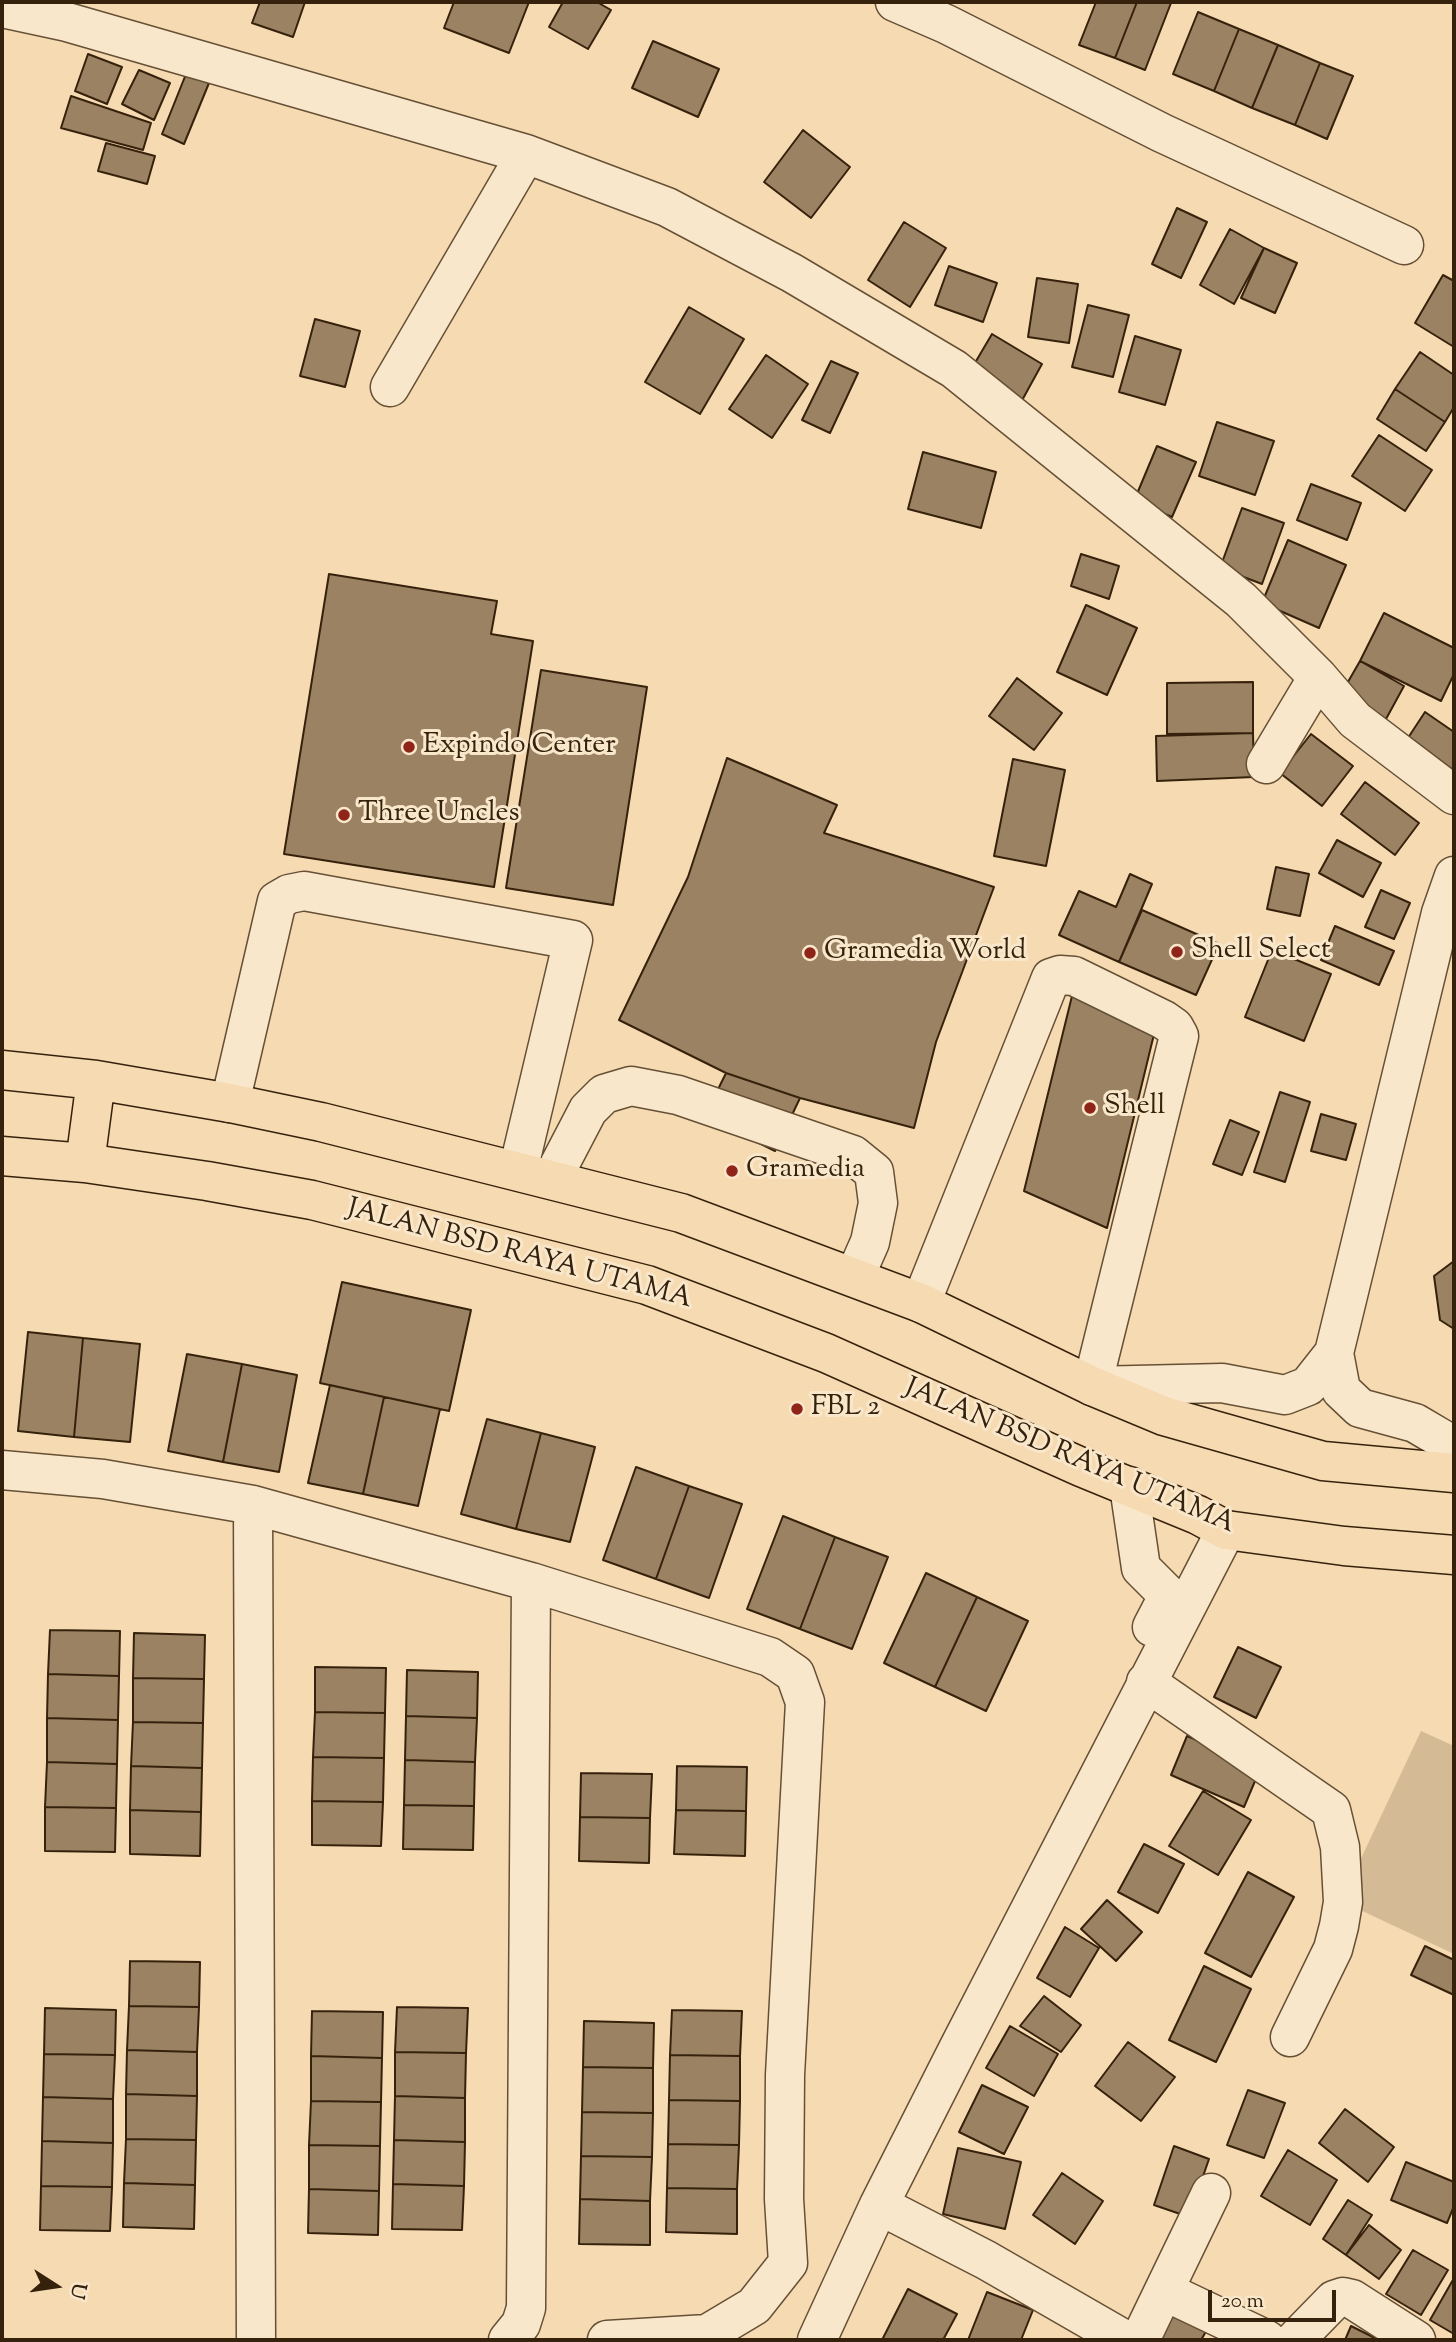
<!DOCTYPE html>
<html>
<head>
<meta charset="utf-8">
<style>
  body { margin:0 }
  #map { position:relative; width:1456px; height:2342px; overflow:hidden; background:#f6dab1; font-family:"Sorts Mill Goudy",serif }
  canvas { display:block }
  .frame { position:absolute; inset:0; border:4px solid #36220c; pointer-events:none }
  .north { position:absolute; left:21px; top:2251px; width:70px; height:70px; -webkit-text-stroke:5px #f9e7cc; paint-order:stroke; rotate:102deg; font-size:19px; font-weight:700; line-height:28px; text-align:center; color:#36220c }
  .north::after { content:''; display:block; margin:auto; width:24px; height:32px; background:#36220c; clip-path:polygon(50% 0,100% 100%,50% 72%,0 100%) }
  .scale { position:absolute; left:1208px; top:2290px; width:128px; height:32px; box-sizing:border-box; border:4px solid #36220c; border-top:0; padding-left:9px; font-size:21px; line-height:24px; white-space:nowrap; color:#36220c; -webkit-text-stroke:5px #f9e7cc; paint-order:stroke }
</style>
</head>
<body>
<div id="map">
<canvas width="1456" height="2342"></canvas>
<div class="frame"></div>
<div class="north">U</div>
<div class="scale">20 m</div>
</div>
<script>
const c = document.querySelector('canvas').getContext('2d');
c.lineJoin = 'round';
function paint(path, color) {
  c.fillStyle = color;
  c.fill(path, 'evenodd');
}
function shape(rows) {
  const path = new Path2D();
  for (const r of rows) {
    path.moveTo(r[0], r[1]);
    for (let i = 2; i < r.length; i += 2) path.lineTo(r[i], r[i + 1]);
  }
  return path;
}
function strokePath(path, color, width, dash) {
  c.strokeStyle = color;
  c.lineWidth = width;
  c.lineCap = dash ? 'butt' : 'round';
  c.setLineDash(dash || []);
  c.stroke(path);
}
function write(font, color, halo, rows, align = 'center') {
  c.font = font + ' "Sorts Mill Goudy",serif';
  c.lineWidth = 6;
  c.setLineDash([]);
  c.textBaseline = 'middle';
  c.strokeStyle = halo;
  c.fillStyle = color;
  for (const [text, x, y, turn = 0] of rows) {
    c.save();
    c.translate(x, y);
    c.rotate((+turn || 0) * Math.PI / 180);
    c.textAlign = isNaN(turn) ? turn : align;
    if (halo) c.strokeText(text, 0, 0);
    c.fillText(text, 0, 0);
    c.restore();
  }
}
paint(shape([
  [1421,1731,1454,1746,1454,1954,1341,1901]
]), '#d5bb95');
const building = shape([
  [260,2,305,2,293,37,252,23,260,2],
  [454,2,529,2,509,53,444,28,454,2],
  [563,2,597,2,611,10,588,49,549,27,563,2],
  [1096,2,1137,2,1115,58,1079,45,1096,2],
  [1137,2,1171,3,1145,70,1115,58,1137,2],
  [1198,12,1239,29,1214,91,1173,74,1198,12],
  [1239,29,1278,45,1252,108,1214,91,1239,29],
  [653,41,719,69,698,117,632,88,653,41],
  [1278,45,1320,63,1295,125,1252,108,1278,45],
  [88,54,122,67,107,104,75,91,88,54],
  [1320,63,1353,76,1327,139,1295,125,1320,63],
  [139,70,170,83,154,120,122,104,139,70],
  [186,74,209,83,184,144,162,134,186,74],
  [71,96,151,123,143,150,61,128,71,96],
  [803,130,850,167,811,218,764,182,803,130],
  [106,143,155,156,147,184,98,171,106,143],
  [1177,208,1207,222,1181,278,1152,264,1177,208],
  [904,222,946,248,910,307,868,280,904,222],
  [1230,229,1264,248,1234,304,1200,285,1230,229],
  [1264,248,1297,263,1275,313,1241,298,1264,248],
  [949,266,997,283,983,322,935,305,949,266],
  [1443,275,1454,281,1454,347,1415,323,1443,275],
  [1037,278,1078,284,1069,343,1028,337,1037,278],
  [1088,305,1129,315,1113,377,1072,367,1088,305],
  [689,307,744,339,700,414,645,382,689,307],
  [315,319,360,331,345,387,300,376,315,319],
  [992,334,1042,364,1020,404,969,373,992,334],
  [1135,336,1181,350,1165,405,1119,392,1135,336],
  [1420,352,1454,375,1454,407,1445,422,1395,389,1420,352],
  [766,355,808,384,772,438,729,409,766,355],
  [831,361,858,373,830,433,802,420,831,361],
  [1395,389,1445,422,1426,451,1377,419,1395,389],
  [1217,422,1274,441,1255,495,1199,476,1217,422],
  [1379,435,1432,470,1405,511,1352,476,1379,435],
  [1157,446,1196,462,1172,517,1134,501,1157,446],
  [923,452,996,472,981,528,908,509,923,452],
  [1311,484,1361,503,1347,540,1297,520,1311,484],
  [1242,508,1284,523,1262,584,1220,568,1242,508],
  [1288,540,1346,565,1319,628,1262,603,1288,540],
  [1081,554,1119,566,1109,599,1071,586,1081,554],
  [329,574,497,601,491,634,533,641,494,887,284,854,329,574],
  [1086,605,1137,628,1107,695,1057,672,1086,605],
  [1384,613,1454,648,1454,674,1441,701,1360,661,1384,613],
  [1360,661,1404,686,1386,719,1341,694,1360,661],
  [541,670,647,687,613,905,506,888,541,670],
  [1017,678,1062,713,1034,750,989,716,1017,678],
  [1253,682,1253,733,1167,734,1167,683,1253,682],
  [1425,712,1454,732,1454,766,1447,776,1402,747,1425,712],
  [1253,733,1254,777,1157,781,1156,736,1253,733],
  [1311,734,1353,766,1322,806,1280,773,1311,734],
  [727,758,837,805,824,833,994,887,936,1042,914,1128,800,1098,726,1073,619,1020,688,877,727,758],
  [1013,759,1065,770,1046,866,994,856,1013,759],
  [1365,782,1419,823,1395,855,1341,814,1365,782],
  [1337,840,1381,863,1363,897,1319,873,1337,840],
  [1276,867,1309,874,1300,916,1267,909,1276,867],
  [1130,874,1152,884,1119,962,1059,935,1079,891,1116,907,1130,874],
  [1381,890,1410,903,1394,939,1365,927,1381,890],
  [1142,910,1219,944,1196,995,1119,962,1142,910],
  [1335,926,1394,951,1379,985,1321,960,1335,926],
  [1272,950,1331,974,1304,1041,1245,1017,1272,950],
  [1072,996,1156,1026,1107,1228,1024,1191,1072,996],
  [726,1073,800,1098,775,1151,705,1116,726,1073],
  [1280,1092,1310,1102,1285,1182,1254,1172,1280,1092],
  [1321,1114,1356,1124,1346,1160,1311,1151,1321,1114],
  [1230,1120,1259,1132,1242,1175,1213,1164,1230,1120],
  [1454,1261,1454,1329,1440,1320,1434,1276,1454,1261],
  [342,1282,471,1310,449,1411,320,1383,342,1282],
  [28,1332,83,1338,74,1437,18,1431,28,1332],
  [83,1338,140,1344,130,1442,74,1437,83,1338],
  [187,1354,242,1364,223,1462,168,1451,187,1354],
  [242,1364,297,1375,279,1472,223,1462,242,1364],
  [330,1385,384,1397,363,1494,308,1483,330,1385],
  [384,1397,440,1409,418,1506,363,1494,384,1397],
  [487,1419,541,1433,516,1529,461,1514,487,1419],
  [541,1433,595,1447,570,1542,516,1529,541,1433],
  [636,1467,689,1486,656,1579,603,1560,636,1467],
  [689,1486,742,1504,709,1598,656,1579,689,1486],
  [783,1516,835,1537,800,1629,747,1609,783,1516],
  [835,1537,888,1557,852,1649,800,1629,835,1537],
  [926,1573,977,1597,935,1687,884,1663,926,1573],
  [977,1597,1028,1621,986,1711,935,1687,977,1597],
  [50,1630,120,1631,119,1676,48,1674,50,1630],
  [134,1633,205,1635,204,1679,133,1678,134,1633],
  [1238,1647,1281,1667,1256,1718,1214,1697,1238,1647],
  [315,1667,386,1668,385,1713,315,1712,315,1667],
  [407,1670,478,1672,477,1718,406,1716,407,1670],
  [48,1674,119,1676,118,1720,47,1718,48,1674],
  [133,1678,204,1679,203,1723,133,1722,133,1678],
  [315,1712,385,1713,384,1758,313,1757,315,1712],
  [406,1716,477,1718,475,1762,405,1760,406,1716],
  [47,1718,118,1720,117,1764,47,1762,47,1718],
  [133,1722,203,1723,202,1768,131,1766,133,1722],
  [1187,1736,1261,1767,1244,1807,1171,1775,1187,1736],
  [313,1757,384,1758,383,1802,312,1801,313,1757],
  [405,1760,475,1762,474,1806,404,1805,405,1760],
  [47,1762,117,1764,116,1808,45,1807,47,1762],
  [131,1766,202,1768,201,1812,130,1810,131,1766],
  [677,1766,747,1767,746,1811,676,1810,677,1766],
  [581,1773,652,1774,650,1818,580,1817,581,1773],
  [1203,1791,1251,1820,1218,1875,1169,1846,1203,1791],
  [312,1801,383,1802,381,1846,312,1845,312,1801],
  [404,1805,474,1806,473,1850,403,1849,404,1805],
  [45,1807,116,1808,115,1852,45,1851,45,1807],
  [130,1810,201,1812,200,1856,130,1854,130,1810],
  [676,1810,746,1811,745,1856,674,1854,676,1810],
  [580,1817,650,1818,649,1863,579,1861,580,1817],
  [1144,1844,1184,1864,1158,1913,1118,1892,1144,1844],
  [1248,1872,1294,1897,1251,1977,1205,1953,1248,1872],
  [1107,1900,1142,1932,1116,1961,1081,1929,1107,1900],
  [1065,1927,1099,1948,1070,1997,1037,1978,1065,1927],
  [1425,1946,1454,1960,1454,1995,1411,1975,1425,1946],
  [130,1961,200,1962,199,2007,129,2006,130,1961],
  [1204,1966,1251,1989,1216,2062,1169,2040,1204,1966],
  [1044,1996,1081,2025,1061,2052,1020,2026,1044,1996],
  [129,2006,199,2007,197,2052,127,2050,129,2006],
  [397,2007,468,2008,466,2053,395,2052,397,2007],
  [45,2008,116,2010,115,2055,44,2054,45,2008],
  [672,2010,742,2011,740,2056,670,2055,672,2010],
  [312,2011,383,2012,382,2058,311,2056,312,2011],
  [584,2021,654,2023,653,2068,583,2067,584,2021],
  [1010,2026,1058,2054,1034,2096,986,2068,1010,2026],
  [1128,2042,1175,2077,1141,2121,1095,2086,1128,2042],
  [127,2050,197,2052,197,2096,126,2094,127,2050],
  [395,2052,466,2053,465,2098,395,2096,395,2052],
  [44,2054,115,2055,113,2099,43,2097,44,2054],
  [670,2055,740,2056,740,2101,669,2100,670,2055],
  [311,2056,382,2058,381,2102,311,2101,311,2056],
  [583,2067,653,2068,653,2113,582,2112,583,2067],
  [982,2085,1028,2107,1004,2154,959,2132,982,2085],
  [1248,2090,1285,2103,1264,2158,1227,2145,1248,2090],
  [126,2094,197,2096,196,2140,126,2139,126,2094],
  [395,2096,465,2098,465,2142,394,2140,395,2096],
  [43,2097,113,2099,113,2143,42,2141,43,2097],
  [669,2100,740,2101,739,2145,668,2144,669,2100],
  [311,2101,381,2102,380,2146,309,2145,311,2101],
  [1345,2109,1394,2147,1368,2182,1319,2143,1345,2109],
  [582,2112,653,2113,652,2157,581,2156,582,2112],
  [126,2139,196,2140,195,2185,124,2183,126,2139],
  [394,2140,465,2142,464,2186,393,2184,394,2140],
  [42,2141,113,2143,112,2187,41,2186,42,2141],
  [668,2144,739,2145,737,2189,667,2188,668,2144],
  [309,2145,380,2146,379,2191,309,2189,309,2145],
  [1174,2146,1209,2159,1189,2217,1154,2205,1174,2146],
  [958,2148,1021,2162,1005,2229,943,2214,958,2148],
  [1288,2150,1337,2180,1310,2225,1261,2196,1288,2150],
  [581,2156,652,2157,650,2201,580,2199,581,2156],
  [1406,2162,1454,2182,1454,2206,1447,2223,1391,2200,1406,2162],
  [1062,2173,1103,2201,1075,2244,1033,2215,1062,2173],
  [124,2183,195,2185,194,2229,123,2227,124,2183],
  [393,2184,464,2186,462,2230,392,2229,393,2184],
  [41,2186,112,2187,110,2231,40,2230,41,2186],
  [667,2188,737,2189,737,2234,666,2232,667,2188],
  [309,2189,379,2191,378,2235,308,2233,309,2189],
  [580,2199,650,2201,650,2245,579,2244,580,2199],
  [1348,2200,1372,2215,1346,2255,1323,2239,1348,2200],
  [1369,2225,1401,2250,1379,2279,1346,2255,1369,2225],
  [1413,2250,1448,2270,1421,2315,1386,2294,1413,2250],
  [1454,2278,1454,2334,1430,2320,1454,2278],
  [908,2289,957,2314,943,2340,882,2340,908,2289],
  [987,2292,1033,2310,1021,2340,968,2340,987,2292],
  [1173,2302,1211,2323,1201,2340,1159,2340,1173,2302],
  [1351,2326,1379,2340,1345,2340,1351,2326]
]);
paint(building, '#9a8262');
strokePath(building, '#36220c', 2);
const minor = shape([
  [895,2,946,24,1162,133,1404,245],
  [2,8,67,22,526,154,667,207,792,273,954,369,1241,600,1318,677,1355,720,1454,795],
  [390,387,526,154],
  [1266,764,1318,677],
  [1454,876,1441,913,1334,1353,1341,1390,1360,1408,1415,1423,1454,1446],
  [230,1103,277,901,289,894,304,891,573,940,518,1171],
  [552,1179,588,1110,604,1094,631,1086,678,1095,853,1155,874,1172,878,1203,870,1242,855,1276],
  [921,1303,1051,978,1060,975,1074,976,1164,1020,1174,1027,1179,1036,1092,1386,1222,1383,1285,1395,1308,1386,1334,1353],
  [2,1470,103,1479,253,1505,531,1582,770,1657,795,1674,805,1702,785,2075,784,2199,788,2263,754,2306,707,2334,607,2340],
  [1129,1486,1141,1568,1165,1592,1164,1604,1152,1627],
  [253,1505,256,2340],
  [1146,1682,1331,1810,1340,1847,1343,1902,1339,1926,1333,1949,1290,2037],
  [879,2205,986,2260,1125,2340],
  [1164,2291,1267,2340],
  [508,2340,521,2324,526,2308,531,1582],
  [817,2340,879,2205,958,2049,1226,1530],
  [1140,2340,1211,2193],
  [1295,2340,1334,2300,1343,2297,1352,2299,1416,2340]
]);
const major = shape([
  [2,1070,96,1080,230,1103,321,1122,681,1213,921,1303,1092,1386,1164,1416,1323,1461,1454,1473],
  [2,1156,85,1163,207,1181,312,1200,647,1285,826,1353,1081,1467,1198,1515,1226,1530,1344,1546,1454,1555],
  [85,1163,96,1080]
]);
strokePath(minor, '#665035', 41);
strokePath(major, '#36220c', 41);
strokePath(minor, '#f9e7cc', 38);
strokePath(major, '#f6dab1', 38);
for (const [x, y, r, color] of [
  [409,747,7,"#8f2418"],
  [344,815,7,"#8f2418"],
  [1177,952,7,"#8f2418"],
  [810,953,7,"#8f2418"],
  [1090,1108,7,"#8f2418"],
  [732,1171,7,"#8f2418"],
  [797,1409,7,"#8f2418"]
]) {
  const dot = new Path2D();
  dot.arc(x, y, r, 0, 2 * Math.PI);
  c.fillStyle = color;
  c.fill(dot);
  strokePath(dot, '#f9e7cc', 2.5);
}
write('28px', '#36220c', '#f9e7cc', [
  ["Expindo Center",423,747],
  ["Three Uncles",358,815],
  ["Shell Select",1191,952],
  ["Gramedia World",824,953],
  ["Shell",1104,1108],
  ["Gramedia",746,1171],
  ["FBL 2",811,1409]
], 'left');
write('28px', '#36220c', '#f9e7cc', [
  ["JALAN BSD RAYA UTAMA",519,1256,15],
  ["JALAN BSD RAYA UTAMA",1069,1458,23]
]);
</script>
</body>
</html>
